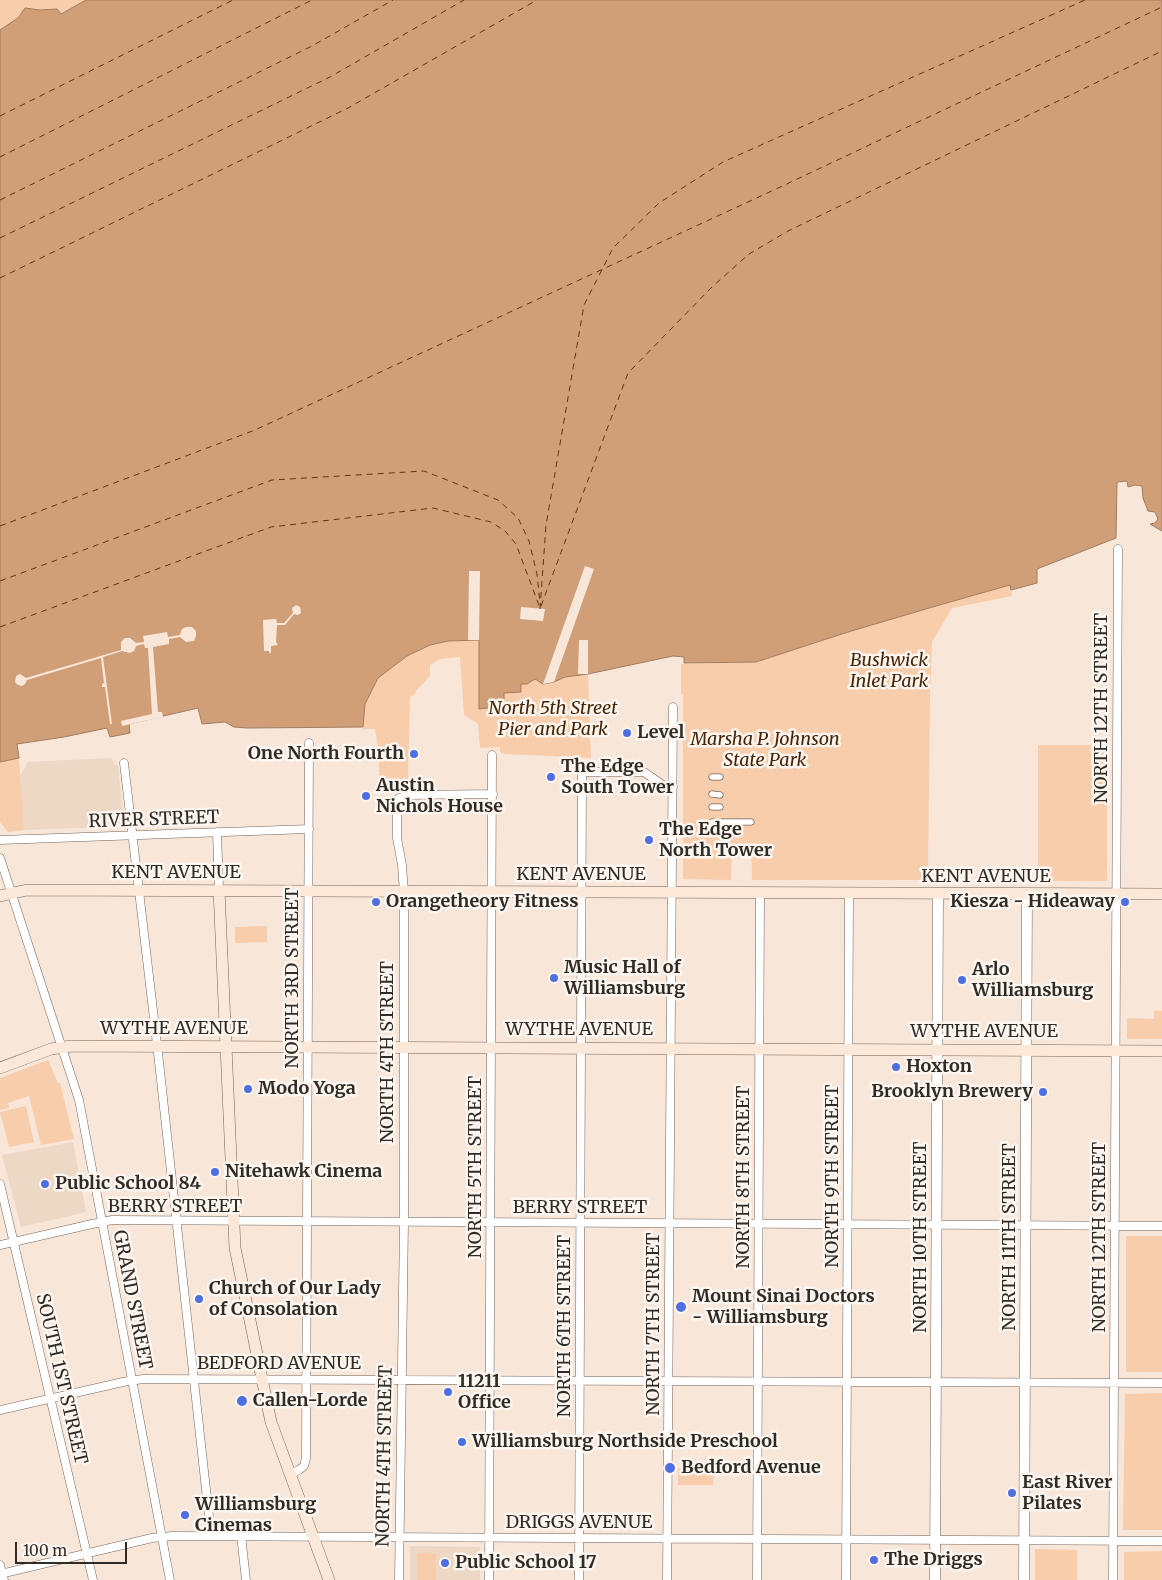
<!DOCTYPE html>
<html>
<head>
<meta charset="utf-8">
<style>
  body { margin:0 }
  #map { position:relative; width:1162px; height:1580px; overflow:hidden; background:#f8e6d9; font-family:Merriweather,serif }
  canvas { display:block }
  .scale { position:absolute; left:15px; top:1542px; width:112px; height:22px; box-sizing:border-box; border:2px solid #312b26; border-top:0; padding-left:6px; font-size:15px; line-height:18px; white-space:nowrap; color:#312b26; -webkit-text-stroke:4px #fdf6f0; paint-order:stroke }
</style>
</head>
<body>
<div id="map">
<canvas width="1162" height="1580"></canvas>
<div class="scale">100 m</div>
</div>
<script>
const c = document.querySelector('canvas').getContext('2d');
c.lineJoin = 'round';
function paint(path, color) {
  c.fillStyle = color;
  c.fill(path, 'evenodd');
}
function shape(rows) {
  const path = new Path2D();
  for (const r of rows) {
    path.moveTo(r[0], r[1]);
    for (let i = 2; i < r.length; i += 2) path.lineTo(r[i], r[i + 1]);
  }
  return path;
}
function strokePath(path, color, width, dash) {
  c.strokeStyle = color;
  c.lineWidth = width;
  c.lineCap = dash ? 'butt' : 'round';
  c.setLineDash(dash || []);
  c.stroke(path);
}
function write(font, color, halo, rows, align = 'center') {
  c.font = font + ' Merriweather,serif';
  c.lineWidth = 5;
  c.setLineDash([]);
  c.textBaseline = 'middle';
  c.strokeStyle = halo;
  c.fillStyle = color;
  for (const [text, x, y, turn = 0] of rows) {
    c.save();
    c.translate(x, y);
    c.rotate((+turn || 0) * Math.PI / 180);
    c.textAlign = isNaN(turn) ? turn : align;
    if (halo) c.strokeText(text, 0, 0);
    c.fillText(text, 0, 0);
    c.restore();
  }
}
paint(shape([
  [111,758,115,765,118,765,124,826,24,830,20,776,28,762],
  [73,1142,86,1212,21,1227,2,1155],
  [410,1546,480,1547,480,1580,410,1580]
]), '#edd7c5');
paint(shape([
  [0,0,86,0,60,14,57,9,40,10,25,8,18,18,0,30],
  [480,571,479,709,504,706,504,693,521,684,527,684,535,679,554,682,565,677,588,674,591,758,504,754,500,752,500,747,480,748,478,724,464,715,460,657,440,659,430,665,430,676,416,691,415,694,410,697,408,782,407,789,388,794,379,791,379,752,375,729,363,729,365,704,378,678,407,656,424,647,442,642,468,639],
  [1011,585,1012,596,952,608,932,642,930,696,928,880,752,880,751,846,732,845,731,880,683,879,683,694,681,694,681,664,756,662,866,626],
  [1038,745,1107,745,1107,881,1038,881],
  [19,758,24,830,8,832,0,822,0,762],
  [267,926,267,942,235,943,235,927],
  [1154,1011,1162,1011,1162,1039,1127,1039,1127,1018,1154,1019],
  [48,1060,58,1083,60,1083,74,1139,41,1145,29,1096,8,1103,9,1108,0,1110,0,1078],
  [26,1106,34,1142,9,1147,0,1112],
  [1126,1236,1162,1236,1162,1372,1126,1372],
  [1162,1393,1162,1530,1123,1530,1125,1394],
  [678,1468,714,1469,713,1485,678,1485],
  [1035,1549,1077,1550,1077,1580,1035,1580],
  [1162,1551,1162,1580,1124,1580,1124,1552],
  [417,1553,436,1553,436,1580,417,1580]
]), '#f7cdac');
const water = shape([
  [86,0,1162,0,1162,531,1150,524,1155,523,1158,519,1155,512,1148,511,1143,498,1142,486,1135,485,1128,487,1127,481,1117,482,1116,538,1037,569,1037,583,1011,590,1010,585,936,606,848,632,756,662,684,663,684,657,673,656,588,674,565,677,554,682,543,684,535,679,527,684,521,684,521,692,504,693,504,706,479,709,479,640,448,641,430,645,407,656,378,678,365,704,363,727,247,728,234,727,225,722,202,724,198,708,129,724,130,733,110,737,107,728,64,737,17,744,19,758,0,762,0,30,18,18,25,8,40,10,57,9,61,14,86,0]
]);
paint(water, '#d19f77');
strokePath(water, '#a17c5f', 1);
paint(shape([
  [585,566,594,569,554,682,543,684],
  [469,571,480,571,479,640,468,640],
  [296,605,300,607,301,613,298,615,294,614,285,625,277,625,276,642,278,645,271,646,271,653,269,653,269,651,264,651,263,620,276,619,277,623,284,623,293,613,292,608],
  [521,607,545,609,543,621,520,619],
  [186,627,192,627,196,631,196,636,194,641,186,642,180,637,169,639,169,644,153,647,158,712,162,712,163,717,122,726,121,721,152,714,148,648,145,648,144,644,136,646,134,651,130,653,122,651,103,657,112,724,110,724,105,687,102,687,102,684,104,683,101,658,27,680,25,684,22,686,18,685,15,682,16,676,20,674,26,678,121,650,121,642,125,638,130,638,136,643,144,642,143,636,167,632,168,637,180,635,182,629],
  [579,640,588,640,588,674,578,674]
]), '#f8e6d9');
strokePath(shape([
  [0,116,233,0],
  [0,157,312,0],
  [0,200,312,46,393,0],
  [0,238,330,77,464,0],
  [0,278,348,108,537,0],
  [0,526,255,430,776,189,1162,7],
  [0,581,272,480,424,471,498,500,518,518,529,541,537,574,540,603],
  [541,606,628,373,712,287,749,254,788,231,1162,51],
  [540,609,546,525,584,305,613,248,659,203,723,162,1085,0],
  [0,627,271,527,433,508,491,522,505,531,516,544,540,608]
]), '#643502', 1, [6, 5]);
const pedestrian = shape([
  [712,777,720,777],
  [712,794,720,795],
  [712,807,720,807],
  [712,822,751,822]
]);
const minor = shape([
  [124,763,158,1053,211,1535],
  [217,832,219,890],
  [0,840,309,829],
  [0,858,79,1100,170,1580],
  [0,1184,93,1580],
  [0,1245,92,1224,112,1220,1162,1226],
  [0,1410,123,1382,143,1379,1162,1383],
  [290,1474,299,1470,304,1466,306,1458,309,743],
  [241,1535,246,1580],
  [0,1565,4,1580],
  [0,1574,152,1538,172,1536,1162,1541],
  [399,1580,404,1222,404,892,402,865,397,838,397,804,399,798,408,795,493,794],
  [489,1580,492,755],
  [579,1580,582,772,644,772,663,785,673,787],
  [667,1580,673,707],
  [757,1580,760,893],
  [846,1580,849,893],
  [1113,1580,1118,549]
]);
const tertiary = shape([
  [935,1580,938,894],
  [1024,1580,1027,894]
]);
const secondary = shape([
  [219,890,235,1248,271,1422,329,1580],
  [0,896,27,890,1162,894],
  [0,1068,51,1049,72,1046,1162,1051]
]);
strokePath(pedestrian, '#736459', 7);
strokePath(minor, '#736459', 9);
strokePath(tertiary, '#736459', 11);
strokePath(secondary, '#736459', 12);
strokePath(pedestrian, '#fff', 5.5);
strokePath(minor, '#fff', 8);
strokePath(tertiary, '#fff', 10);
strokePath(secondary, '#fce8d8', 11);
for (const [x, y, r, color] of [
  [627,733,5,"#4f6ee2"],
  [414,754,5,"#4f6ee2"],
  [551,777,5,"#4f6ee2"],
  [366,796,5,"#4f6ee2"],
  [649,840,5,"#4f6ee2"],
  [376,902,5,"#4f6ee2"],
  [1125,902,5,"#4f6ee2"],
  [554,978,5,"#4f6ee2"],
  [962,980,5,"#4f6ee2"],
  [896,1067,5,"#4f6ee2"],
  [248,1089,5,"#4f6ee2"],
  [1043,1092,5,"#4f6ee2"],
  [215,1172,5,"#4f6ee2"],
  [45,1184,5,"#4f6ee2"],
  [199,1299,5,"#4f6ee2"],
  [681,1307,6,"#4f6ee2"],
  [448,1392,5,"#4f6ee2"],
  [242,1401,6,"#4f6ee2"],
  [462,1442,5,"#4f6ee2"],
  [670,1468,6,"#4f6ee2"],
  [1012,1493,5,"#4f6ee2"],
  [185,1515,5,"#4f6ee2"],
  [874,1560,5,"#4f6ee2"],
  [445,1563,5,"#4f6ee2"]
]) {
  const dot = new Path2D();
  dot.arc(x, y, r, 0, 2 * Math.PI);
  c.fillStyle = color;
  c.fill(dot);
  strokePath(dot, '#fdf6f0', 2);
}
write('italic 18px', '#472505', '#fdf6f0', [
  ["Bushwick",889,661],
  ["Inlet Park",889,682],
  ["North 5th Street",553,709],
  ["Pier and Park",553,730],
  ["Marsha P. Johnson",765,740],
  ["State Park",765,761]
]);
write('18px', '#312b26', '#fdf6f0', [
  ["NORTH 12TH STREET",1102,708,-90],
  ["RIVER STREET",154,820,-2],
  ["KENT AVENUE",176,873],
  ["KENT AVENUE",581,875],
  ["KENT AVENUE",986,877],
  ["NORTH 3RD STREET",293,978,-90],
  ["WYTHE AVENUE",174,1029],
  ["WYTHE AVENUE",579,1030],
  ["WYTHE AVENUE",984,1032],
  ["NORTH 4TH STREET",388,1052,-90],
  ["NORTH 5TH STREET",476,1167,-90],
  ["NORTH 9TH STREET",833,1176,-90],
  ["NORTH 8TH STREET",744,1177,-90],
  ["BERRY STREET",175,1207],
  ["BERRY STREET",580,1208],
  ["NORTH 10TH STREET",921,1237,-90],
  ["NORTH 11TH STREET",1010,1237,-90],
  ["NORTH 12TH STREET",1100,1237,-90],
  ["GRAND STREET",132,1300,79],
  ["NORTH 7TH STREET",654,1324,-90],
  ["NORTH 6TH STREET",565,1326,-90],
  ["BEDFORD AVENUE",279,1364],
  ["SOUTH 1ST STREET",61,1379,77],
  ["NORTH 4TH STREET",385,1456,-89],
  ["DRIGGS AVENUE",579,1523]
]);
write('bold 18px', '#312b26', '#fdf6f0', [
  ["Level",637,733],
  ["One North Fourth",404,754,"right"],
  ["The Edge",561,767],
  ["South Tower",561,788],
  ["Austin",376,786],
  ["Nichols House",376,807],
  ["The Edge",659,830],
  ["North Tower",659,851],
  ["Orangetheory Fitness",386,902],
  ["Kiesza - Hideaway",1115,902,"right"],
  ["Music Hall of",564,968],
  ["Williamsburg",564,989],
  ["Arlo",972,970],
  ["Williamsburg",972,991],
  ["Hoxton",906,1067],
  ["Modo Yoga",258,1089],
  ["Brooklyn Brewery",1033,1092,"right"],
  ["Nitehawk Cinema",225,1172],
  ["Public School 84",55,1184],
  ["Church of Our Lady",209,1289],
  ["of Consolation",209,1310],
  ["Mount Sinai Doctors",692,1297],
  ["- Williamsburg",692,1318],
  ["11211",458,1382],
  ["Office",458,1403],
  ["Callen-Lorde",253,1401],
  ["Williamsburg Northside Preschool",472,1442],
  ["Bedford Avenue",681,1468],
  ["East River",1022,1483],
  ["Pilates",1022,1504],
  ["Williamsburg",195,1505],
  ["Cinemas",195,1526],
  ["The Driggs",884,1560],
  ["Public School 17",455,1563]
], 'left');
</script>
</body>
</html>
